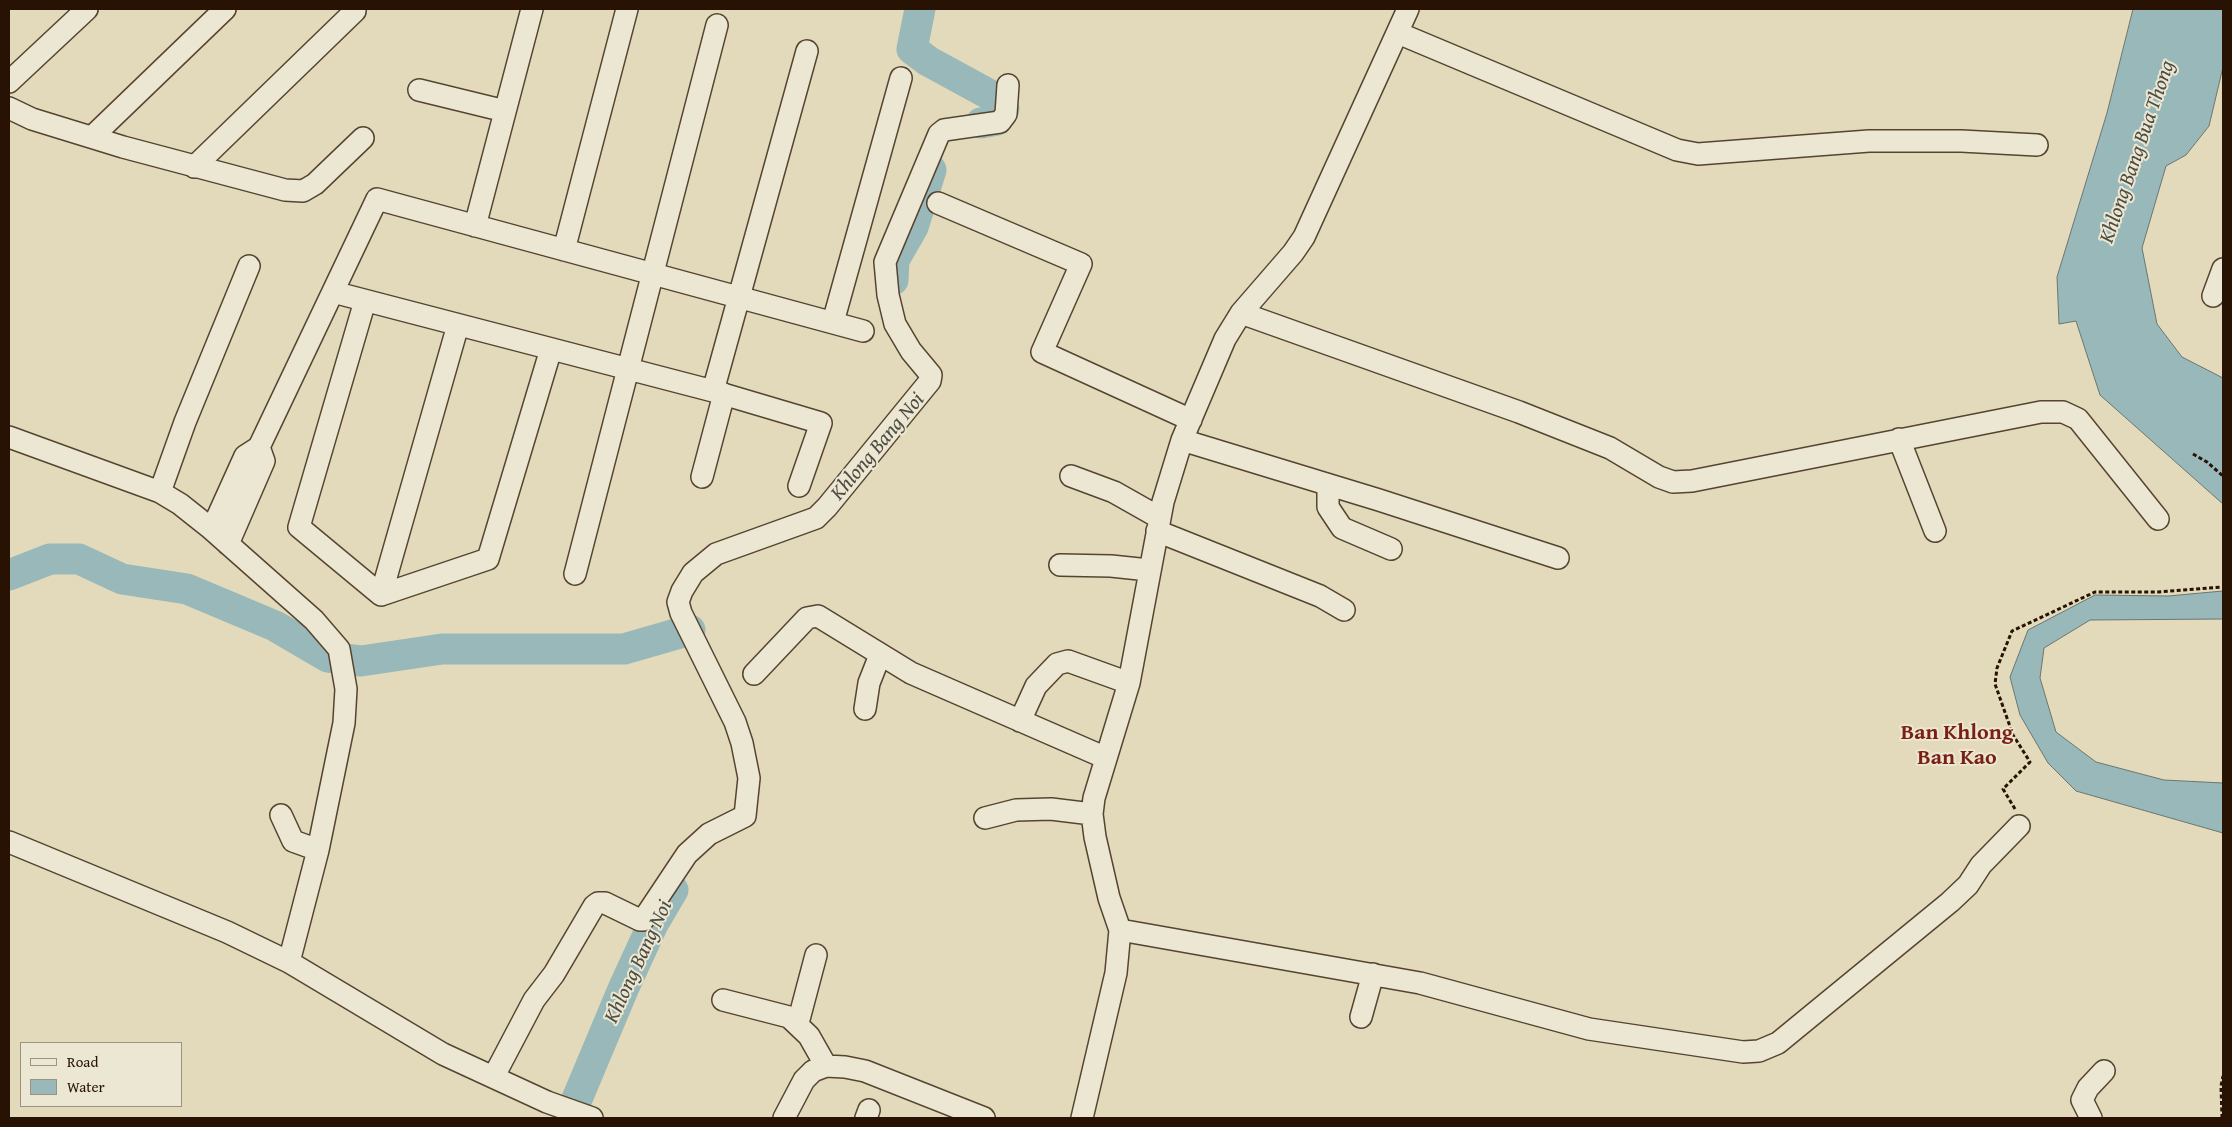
<!DOCTYPE html>
<html>
<head>
<meta charset="utf-8">
<style>
  body { margin:0 }
  #map { position:relative; width:2232px; height:1127px; overflow:hidden; background:#e2daba; font-family:"Gentium Book Plus",serif }
  canvas { display:block }
  .frame { position:absolute; inset:0; border:10px solid #271203; pointer-events:none }
  .legend { position:absolute; left:20px; top:1042px; width:162px; height:65px; box-sizing:border-box; background:#ece7d2; border:1px solid #9d927f; margin:0; padding:6px 9px; list-style:none; font-size:15px; color:#271203 }
  .legend li { display:flex; align-items:center; gap:10px; height:25px }
  .legend b { width:25px; border:1px solid #9d927f }
</style>
</head>
<body>
<div id="map">
<canvas width="2232" height="1127"></canvas>
<div class="frame"></div>
<ul class="legend">
<li><b style="height:6px;background:#ece7d2"></b>Road</li>
<li><b style="height:14px;background:#98b8b9"></b>Water</li>
</ul>
</div>
<script>
const c = document.querySelector('canvas').getContext('2d');
c.lineJoin = 'round';
function paint(path, color) {
  c.fillStyle = color;
  c.fill(path, 'evenodd');
}
function shape(rows) {
  const path = new Path2D();
  for (const r of rows) {
    path.moveTo(r[0], r[1]);
    for (let i = 2; i < r.length; i += 2) path.lineTo(r[i], r[i + 1]);
  }
  return path;
}
function strokePath(path, color, width, dash) {
  c.strokeStyle = color;
  c.lineWidth = width;
  c.lineCap = dash ? 'butt' : 'round';
  c.setLineDash(dash || []);
  c.stroke(path);
}
function write(font, color, halo, rows, align = 'center') {
  c.font = font + ' "Gentium Book Plus",serif';
  c.lineWidth = 4;
  c.setLineDash([]);
  c.textBaseline = 'middle';
  c.strokeStyle = halo;
  c.fillStyle = color;
  for (const [text, x, y, turn = 0] of rows) {
    c.save();
    c.translate(x, y);
    c.rotate((+turn || 0) * Math.PI / 180);
    c.textAlign = isNaN(turn) ? turn : align;
    if (halo) c.strokeText(text, 0, 0);
    c.fillText(text, 0, 0);
    c.restore();
  }
}
const water = shape([
  [2133,9,2223,9,2223,67,2209,126,2186,155,2166,166,2142,248,2157,324,2182,357,2223,378,2223,504,2100,395,2076,321,2059,324,2057,277,2107,113,2133,9],
  [2223,591,2223,619,2090,620,2044,648,2040,678,2056,732,2096,762,2164,780,2223,783,2223,833,2076,791,2048,763,2020,715,2010,677,2028,630,2095,595,2168,596,2223,591]
]);
paint(water, '#98b8b9');
strokePath(water, '#6b7670', 1);
strokePath(shape([
  [920,9,912,49,928,61,994,97,1004,109,997,120,981,123],
  [893,280,894,260,913,227,931,170],
  [9,575,50,559,79,559,122,579,187,589,275,626,328,657,361,661,442,649,624,649,690,630],
  [569,1118,624,987,653,924,673,890]
]), '#98b8b9', 31);
const minor = shape([
  [1398,33,1677,150,1698,154,1869,141,1961,141,2037,145],
  [9,82,87,9],
  [419,90,505,111],
  [9,108,32,119,123,147,285,190,303,191,315,184,363,138],
  [92,137,225,9],
  [194,167,355,11],
  [938,203,1081,264,1042,352,1191,420],
  [475,226,532,9],
  [564,250,627,9],
  [333,292,713,391,821,423,799,486],
  [2213,296,2223,269],
  [365,301,299,527,381,595,488,559,551,349],
  [1241,313,1519,412,1610,448,1659,477,1673,482,1692,481,2041,412,2063,412,2078,419,2158,519],
  [833,322,901,78],
  [713,391,807,51],
  [9,437,160,492,180,504,209,527,314,620,339,649,346,689,344,723,318,850,289,962],
  [1899,439,1935,531],
  [1182,440,1379,500,1558,558],
  [259,447,377,199,863,331],
  [1071,476,1114,492,1160,518],
  [702,477,724,394],
  [1328,485,1328,507,1342,528,1391,549],
  [160,492,185,422,249,266],
  [212,529,245,456,259,447,264,461,228,544],
  [1157,531,1320,596,1344,610],
  [1060,565,1111,566,1149,570],
  [575,574,717,25],
  [381,595,458,325],
  [754,674,807,618,818,616,911,673,1106,758],
  [865,709,869,683,880,655],
  [1020,721,1036,686,1057,664,1068,661,1129,683],
  [281,815,293,841,318,850],
  [985,818,1016,810,1051,809,1092,814],
  [9,842,227,932,289,962,443,1054,547,1102,592,1118],
  [1120,930,1420,983,1589,1029,1743,1052,1759,1051,1778,1043,1950,902,1968,885,1981,865,2019,826],
  [723,1000,789,1017,809,1036,826,1066],
  [1361,1017,1373,974],
  [798,1023,816,955],
  [494,1076,534,1000,554,974,594,906,598,903,605,903,640,920,643,920,687,854,709,834,745,816,749,778,742,743,735,722,681,613,678,602,682,591,693,573,716,554,816,518,827,507,930,381,931,375,911,351,895,324,888,295,885,262,939,134,944,130,1000,122,1006,114,1008,85],
  [784,1118,804,1080,813,1071,826,1066,845,1067,865,1071,984,1118],
  [866,1118,869,1110],
  [1082,1118,1116,973,1120,930,1109,898,1095,837,1092,814,1094,798,1129,683,1163,502,1182,440,1225,339,1241,313,1293,253,1304,237,1408,9],
  [2091,1118,2082,1100,2088,1088,2104,1071]
]);
strokePath(minor, '#564431', 24);
strokePath(shape([
  [2193,454,2207,462,2223,476],
  [2015,809,2003,789,2030,762,2013,735,1995,684,1997,668,2012,631,2095,592,2158,592,2223,587],
  [2222,1118,2221,1086,2223,1076]
]), '#271203', 3, [4, 2.5]);
strokePath(minor, '#ece7d2', 21);
write('italic 21px', '#4f4c43', '#ece7d2', [
  ["Khlong Bang Bua Thong",2138,152,-71],
  ["Khlong Bang Noi",878,447,-50],
  ["Khlong Bang Noi",639,962,-65]
]);
write('bold 22px', '#7a1f14', '#ece7d2', [
  ["Ban Khlong",1957,733],
  ["Ban Kao",1957,758]
]);
</script>
</body>
</html>
